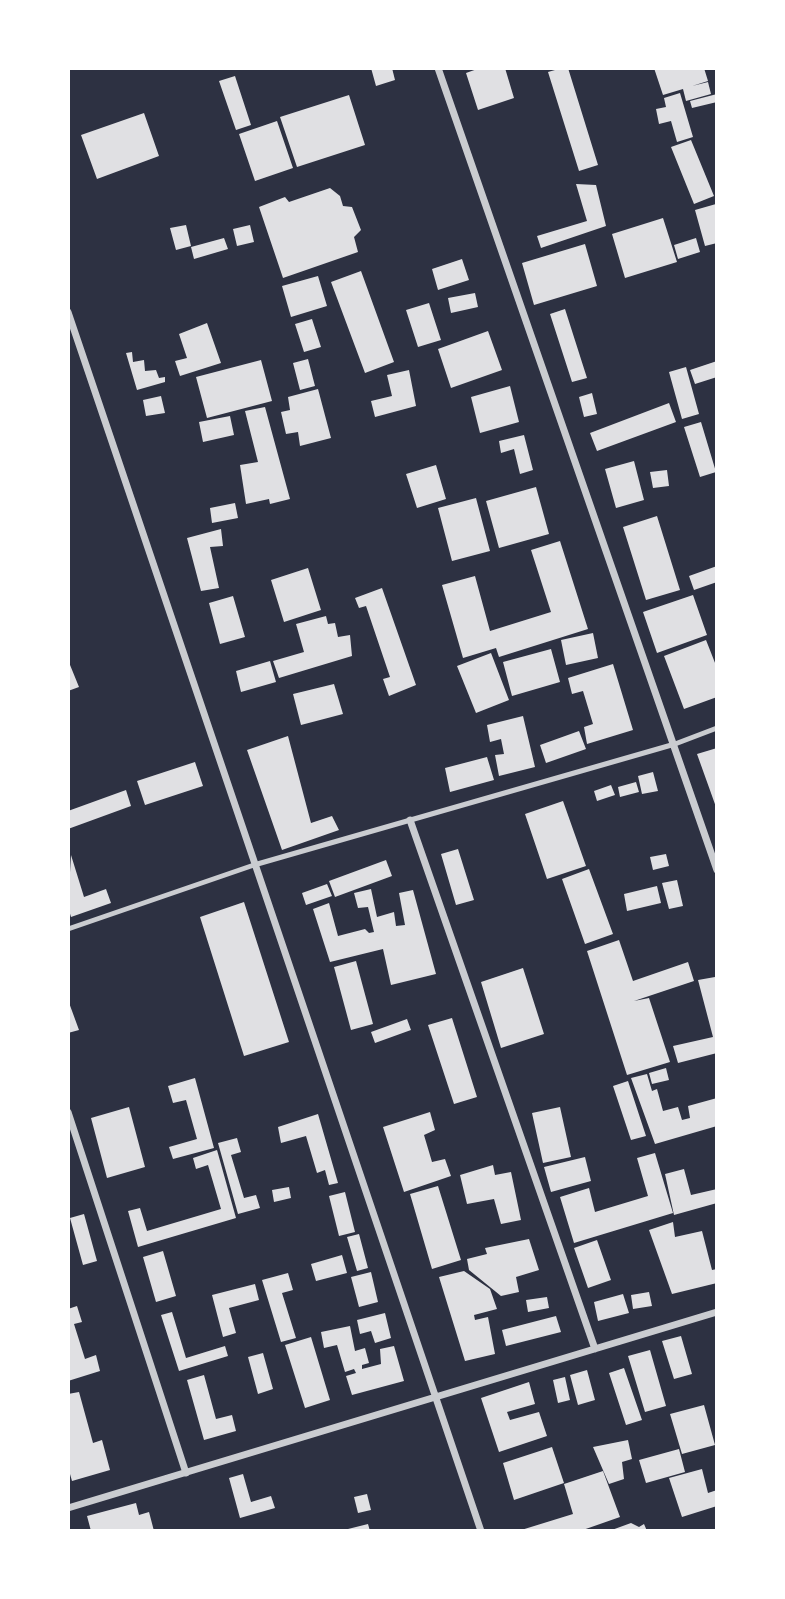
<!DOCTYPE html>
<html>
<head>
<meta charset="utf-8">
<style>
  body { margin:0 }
  #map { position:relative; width:785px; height:1599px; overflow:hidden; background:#2d3142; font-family:"PT Sans",sans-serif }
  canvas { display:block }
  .frame { position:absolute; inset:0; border:70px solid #fff; pointer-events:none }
</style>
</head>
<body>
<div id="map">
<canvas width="785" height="1599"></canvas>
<div class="frame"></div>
</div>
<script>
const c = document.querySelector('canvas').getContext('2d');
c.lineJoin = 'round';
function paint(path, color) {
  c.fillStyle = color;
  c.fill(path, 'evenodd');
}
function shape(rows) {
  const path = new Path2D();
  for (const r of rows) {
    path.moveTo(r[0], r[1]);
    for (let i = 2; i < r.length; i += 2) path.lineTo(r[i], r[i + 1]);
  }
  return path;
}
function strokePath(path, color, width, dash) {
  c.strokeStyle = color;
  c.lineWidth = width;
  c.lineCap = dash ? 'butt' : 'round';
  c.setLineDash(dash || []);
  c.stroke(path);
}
paint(shape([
  [371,68,392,68,395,80,376,86],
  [480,68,505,68,514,98,478,110,466,73],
  [562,68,568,68,598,165,579,171,548,72],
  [654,68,704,68,708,81,692,86,708,82,711,94,686,101,683,89,663,95],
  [235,76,251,125,236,130,219,81],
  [680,93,693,137,677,142,671,121,659,124,656,109,666,107,664,98],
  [717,94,717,102,692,108,690,101],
  [349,95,365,145,297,167,280,117],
  [144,113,159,156,97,179,81,135],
  [277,121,293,168,255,181,239,134],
  [691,140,714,196,694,204,671,147],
  [576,184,596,185,606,226,541,248,537,236,587,221],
  [330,188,340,196,343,206,352,207,361,230,354,237,358,252,283,278,259,207,285,197,289,202],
  [716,204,717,243,705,246,695,210],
  [663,218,677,262,625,278,612,234],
  [186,225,191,246,176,250,170,228],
  [250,225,254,242,237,246,233,229],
  [224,238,228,249,194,259,191,247],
  [696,238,700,252,678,259,674,245],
  [585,244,597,286,534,305,522,263],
  [462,259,469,280,438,290,432,269],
  [361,271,394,362,365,373,331,282],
  [318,276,327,306,291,317,282,286],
  [475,293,478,307,451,313,448,298],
  [429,303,441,340,418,347,406,310],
  [565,309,587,378,572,382,550,314],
  [312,319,321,347,304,352,295,324],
  [207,323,221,363,180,376,175,361,187,358,179,334],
  [488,331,502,370,451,388,438,349],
  [132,352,133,362,144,360,145,371,156,370,159,378,165,377,165,382,137,390,126,353],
  [308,359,315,386,300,390,293,363],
  [261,360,272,401,207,418,196,377],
  [717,361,717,377,695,384,690,370],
  [686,367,699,414,682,419,669,372],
  [409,370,416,406,375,417,371,401,392,396,387,375],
  [510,386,519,422,480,433,471,397],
  [318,389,331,438,300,446,298,432,286,434,281,412,290,410,288,397],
  [592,393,597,414,584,417,579,397],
  [161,396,165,413,146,416,143,400],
  [669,403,676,422,597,451,590,433],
  [265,407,290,499,270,504,269,499,246,504,240,465,258,462,245,411],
  [230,416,234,435,203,442,199,422],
  [701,422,716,472,700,477,684,427],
  [524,435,533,470,520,474,514,449,501,453,499,441],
  [634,461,644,500,616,508,605,469],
  [436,465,446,499,417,508,406,474],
  [667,470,669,486,653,488,650,472],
  [536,487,549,534,499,548,486,501],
  [476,498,490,551,452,561,438,508],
  [235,503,238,518,212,523,210,508],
  [657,516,680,590,646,600,623,527],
  [221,529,223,546,210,547,219,588,201,591,187,538],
  [560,541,588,629,499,657,496,648,463,658,442,585,475,576,490,631,551,612,531,550],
  [717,566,717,582,694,590,689,576],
  [308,568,321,610,284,622,271,580],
  [382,588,416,685,389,696,383,679,390,677,366,606,359,608,355,598],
  [693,595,707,635,657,653,643,612],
  [233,596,245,637,220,644,209,603],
  [326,616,328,624,335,623,338,637,350,635,352,656,279,678,273,661,304,652,296,624],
  [593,633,598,658,566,665,561,640],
  [706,640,717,668,717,697,684,709,664,656],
  [551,649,560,682,512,696,503,662],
  [491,653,509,700,476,713,457,666],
  [68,660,79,687,68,691],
  [270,661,276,682,241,692,236,671],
  [613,664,633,730,587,744,584,727,593,724,583,691,572,694,568,678],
  [334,684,343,714,301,725,293,694],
  [523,716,535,767,499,776,495,755,504,754,501,739,490,742,487,725],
  [579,731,586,749,546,763,540,745],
  [288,736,311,823,332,816,339,830,282,850,247,750],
  [717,748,717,807,716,807,697,754],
  [487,757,494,780,450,792,445,768],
  [195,762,203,786,145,805,137,781],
  [653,772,658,791,642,794,638,776],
  [636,782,639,792,620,797,618,787],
  [611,785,615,795,597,801,594,791],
  [126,790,131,806,68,829,68,811],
  [563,801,586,866,547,879,525,814],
  [458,849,474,900,456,905,441,854],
  [666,854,669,866,653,870,650,857],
  [71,855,84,897,106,889,111,903,71,917,68,907],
  [386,860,392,876,335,897,329,881],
  [589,869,613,934,585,944,562,879],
  [677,880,683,906,669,909,662,883],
  [327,884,332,896,306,905,302,893],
  [657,886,661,903,627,911,624,894],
  [371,889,377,917,394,912,396,926,405,925,399,893,413,890,436,974,391,985,383,949,330,962,313,909,329,903,338,936,365,929,369,933,374,932,368,907,358,908,354,893],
  [244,902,289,1042,244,1056,200,917],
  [619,940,633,981,688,962,694,981,634,1001,649,998,670,1062,627,1075,587,951],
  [356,961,373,1024,351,1030,334,967],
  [523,968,544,1034,501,1048,481,982],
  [715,977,717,1053,678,1063,673,1046,713,1037,698,980],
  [68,1000,79,1030,68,1033],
  [452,1018,477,1097,454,1104,428,1025],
  [407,1019,411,1030,375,1043,371,1032],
  [666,1068,669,1080,652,1084,649,1073],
  [647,1074,652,1091,657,1089,663,1111,678,1107,682,1120,690,1118,688,1106,717,1098,717,1126,655,1144,631,1078],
  [195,1078,214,1148,173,1159,169,1147,197,1139,186,1100,173,1103,168,1086],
  [628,1081,646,1136,631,1140,613,1086],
  [129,1107,145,1167,107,1178,91,1118],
  [560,1107,571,1157,543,1163,532,1113],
  [430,1112,435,1130,424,1135,432,1162,445,1159,451,1176,404,1192,383,1127],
  [318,1114,338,1183,329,1185,325,1170,317,1173,306,1136,281,1143,278,1127],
  [237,1138,241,1152,231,1155,244,1198,256,1195,260,1208,238,1214,218,1143],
  [217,1150,236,1218,138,1247,128,1211,140,1208,147,1231,221,1209,208,1165,196,1169,193,1158],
  [655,1153,673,1213,574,1243,560,1197,589,1188,595,1212,648,1196,637,1158],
  [585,1157,591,1181,551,1192,544,1167],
  [493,1165,495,1175,511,1172,521,1220,501,1224,494,1199,467,1204,460,1175],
  [684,1169,691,1195,717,1189,717,1203,674,1215,665,1174],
  [438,1186,461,1260,432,1269,410,1194],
  [289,1187,291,1198,274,1202,272,1190],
  [345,1192,355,1232,339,1236,329,1196],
  [84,1214,97,1261,83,1265,70,1218],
  [673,1222,675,1237,702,1231,712,1270,717,1269,717,1283,672,1294,649,1230],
  [359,1234,368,1268,357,1271,347,1237],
  [529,1239,539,1270,516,1277,519,1292,501,1296,469,1270,467,1259,487,1254,485,1248],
  [597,1240,611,1280,588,1288,574,1248],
  [163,1251,176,1296,156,1302,143,1257],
  [342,1255,347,1273,316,1281,311,1264],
  [464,1271,490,1289,497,1309,474,1315,475,1320,488,1317,495,1354,465,1361,439,1277],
  [371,1272,378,1302,359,1307,351,1277],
  [288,1273,293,1290,282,1293,296,1338,281,1342,262,1280],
  [255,1284,259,1300,229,1308,236,1333,223,1337,212,1295],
  [649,1292,652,1306,633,1309,631,1295],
  [623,1294,629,1313,598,1321,594,1302],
  [547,1297,549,1308,528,1312,526,1300],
  [77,1306,82,1322,74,1324,85,1359,96,1355,100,1371,68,1381,68,1309],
  [172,1312,186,1358,225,1346,228,1356,179,1371,161,1315],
  [385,1313,391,1338,375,1343,371,1331,360,1334,357,1320],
  [556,1316,561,1332,506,1346,502,1330],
  [350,1326,355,1351,365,1348,369,1363,362,1365,362,1369,381,1364,380,1349,394,1346,404,1381,352,1395,346,1376,356,1373,354,1369,345,1372,337,1345,324,1348,321,1332],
  [681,1336,692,1374,674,1379,662,1341],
  [311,1337,330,1400,305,1408,285,1345],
  [650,1350,666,1406,645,1412,628,1356],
  [263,1353,273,1389,258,1394,248,1357],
  [624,1368,642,1420,626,1425,609,1373],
  [587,1370,595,1400,578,1405,570,1375],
  [204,1375,216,1419,232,1415,236,1431,204,1440,187,1380],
  [565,1377,570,1400,558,1403,553,1380],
  [529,1382,535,1404,507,1412,510,1420,539,1412,547,1436,499,1452,481,1398],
  [79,1392,93,1443,102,1440,110,1470,72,1481,68,1467,68,1394],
  [704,1405,715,1445,682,1454,670,1414],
  [628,1440,632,1459,622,1462,624,1479,609,1484,593,1447],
  [552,1447,564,1483,514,1500,503,1463],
  [679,1449,685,1472,646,1483,639,1460],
  [702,1469,708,1493,717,1490,717,1506,682,1517,669,1478],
  [603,1471,620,1517,580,1531,518,1531,573,1514,564,1484],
  [243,1474,251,1502,271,1496,275,1508,240,1518,229,1478],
  [367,1494,371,1510,358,1513,354,1497],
  [136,1503,139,1515,149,1512,154,1531,91,1531,87,1516],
  [631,1523,639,1527,644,1524,647,1531,609,1531],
  [368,1524,370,1531,345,1531,344,1530]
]), '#e0e0e3');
strokePath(shape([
  [68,929,254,865,675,744,717,728]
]), '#caccd0', 5);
strokePath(shape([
  [438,68,717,870],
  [68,312,481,1531],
  [410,820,595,1349],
  [68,1112,186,1473],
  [68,1508,717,1312]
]), '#caccd0', 7);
</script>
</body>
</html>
